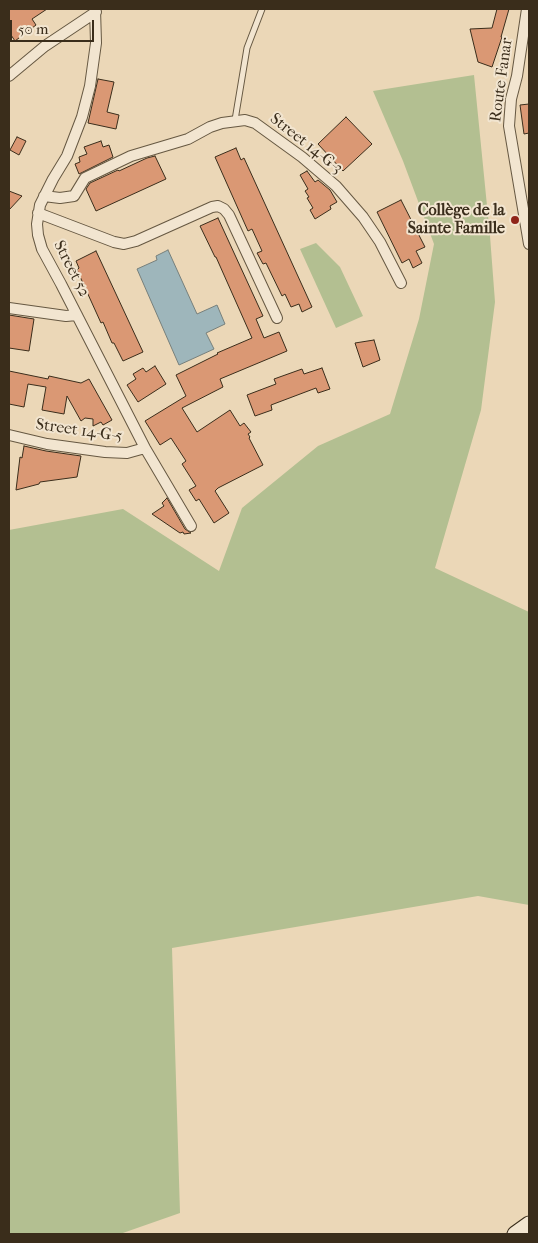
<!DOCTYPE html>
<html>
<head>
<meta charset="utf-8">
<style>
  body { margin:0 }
  #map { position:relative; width:538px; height:1243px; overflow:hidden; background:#ebd7b7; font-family:"IM FELL French Canon",serif }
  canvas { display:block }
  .frame { position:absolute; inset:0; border:10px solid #3a2d1b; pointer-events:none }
  .scale { position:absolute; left:10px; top:20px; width:84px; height:22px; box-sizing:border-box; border:2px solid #3a2d1b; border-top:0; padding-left:6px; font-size:15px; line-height:18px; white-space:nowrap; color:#3a2d1b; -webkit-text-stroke:4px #f2e5d0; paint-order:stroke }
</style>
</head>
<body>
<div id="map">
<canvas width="538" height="1243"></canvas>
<div class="frame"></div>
<div class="scale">50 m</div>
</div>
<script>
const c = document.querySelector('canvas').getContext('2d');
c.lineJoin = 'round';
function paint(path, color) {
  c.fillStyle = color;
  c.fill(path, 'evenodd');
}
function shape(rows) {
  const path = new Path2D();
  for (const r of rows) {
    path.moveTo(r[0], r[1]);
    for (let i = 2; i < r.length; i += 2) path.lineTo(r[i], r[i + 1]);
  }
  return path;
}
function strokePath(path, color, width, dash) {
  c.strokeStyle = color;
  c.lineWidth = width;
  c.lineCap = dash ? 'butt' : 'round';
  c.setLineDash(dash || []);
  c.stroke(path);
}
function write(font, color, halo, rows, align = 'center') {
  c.font = font + ' "IM FELL French Canon",serif';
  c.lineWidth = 4;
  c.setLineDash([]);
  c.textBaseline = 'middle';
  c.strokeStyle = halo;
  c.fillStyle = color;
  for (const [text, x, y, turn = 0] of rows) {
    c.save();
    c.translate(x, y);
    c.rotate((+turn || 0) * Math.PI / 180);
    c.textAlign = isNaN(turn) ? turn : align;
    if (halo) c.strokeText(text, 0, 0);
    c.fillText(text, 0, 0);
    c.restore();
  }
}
paint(shape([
  [474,75,490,236,495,302,481,410,435,568,529,612,529,905,478,896,172,948,180,1213,120,1234,9,1234,9,530,123,509,219,571,242,508,318,446,390,414,419,319,434,244,403,161,373,91],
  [316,243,340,267,363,316,336,328,300,249]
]), '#b3bf91');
const water = shape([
  [168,250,197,314,217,305,225,324,206,333,214,349,179,365,137,269,157,260,156,256,168,250]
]);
paint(water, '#9eb6bb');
strokePath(water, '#767f7b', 1);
const building = shape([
  [9,9,47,9,32,19,36,25,15,41,9,32,9,9],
  [497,9,509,9,501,37,502,37,492,67,478,62,470,29,492,28,497,9],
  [98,79,114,82,107,112,119,115,116,129,88,123,98,79],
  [529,104,529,133,524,134,520,105,529,104],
  [346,117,372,144,343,171,318,144,346,117],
  [17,137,26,141,19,155,10,150,17,137],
  [101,141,103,147,109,145,113,157,79,174,75,164,80,162,79,157,87,154,84,147,101,141],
  [236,148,241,160,244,158,312,307,302,312,299,304,291,307,285,294,282,296,266,263,263,264,257,253,262,251,252,229,248,231,215,157,236,148],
  [155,156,166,179,96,211,86,189,90,183,118,170,119,171,147,158,155,156],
  [307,171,315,182,318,180,330,190,337,202,330,206,331,209,315,219,310,210,313,208,307,198,309,197,305,191,308,189,300,175,307,171],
  [9,191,22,196,9,210,9,191],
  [401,200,425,247,416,251,422,263,413,268,409,259,402,263,377,212,401,200],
  [218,218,263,316,256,319,264,338,279,332,287,351,220,379,223,387,182,408,197,432,230,410,240,426,244,423,251,432,248,434,250,437,249,438,263,465,218,488,215,491,229,513,214,523,199,499,196,501,189,490,196,486,182,464,186,461,171,438,160,445,145,421,186,396,176,375,218,354,217,353,252,338,216,257,215,257,200,226,218,218],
  [96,251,143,352,123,361,114,343,112,343,103,322,101,323,77,270,79,268,76,261,96,251],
  [9,315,34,319,29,351,9,348,9,315],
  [374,340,380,360,363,367,355,343,374,340],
  [155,366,166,384,138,402,127,385,136,379,133,374,143,368,146,372,155,366],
  [322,368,330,389,318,393,316,388,271,405,272,410,255,416,247,395,276,384,274,379,302,369,304,374,322,368],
  [9,371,48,379,49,376,81,383,89,379,112,420,103,425,101,422,93,426,93,419,85,418,81,421,67,396,64,414,42,410,46,387,28,384,24,407,9,404,9,371],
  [24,446,46,451,81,456,77,477,40,482,39,484,16,490,20,457,22,458,24,446],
  [167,498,185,529,191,533,184,534,183,532,180,533,152,514,164,506,162,503,167,498]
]);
paint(building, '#da9874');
strokePath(building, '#3a2d1b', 1);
const lane = shape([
  [235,120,247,48,262,9]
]);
const street = shape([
  [95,9,96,43,90,86,82,117,67,156,53,179,40,205,37,224,38,235,42,249,61,284,145,448,191,526],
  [527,9,517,76,511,99,509,126,529,244],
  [9,76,45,46,96,12],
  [44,196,60,198,74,196,85,178,131,156,188,139,210,127,222,123,245,120,255,123,302,157,336,186,363,217,380,242,401,283],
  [38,213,114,242,124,244,136,241,212,207,218,206,224,209,229,215,277,318],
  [9,308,66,316,77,315],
  [9,435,47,444,105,452,127,453,145,448]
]);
const secondary = shape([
  [515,1234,529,1224]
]);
strokePath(lane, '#665842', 7);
strokePath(street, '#665842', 12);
strokePath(secondary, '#3a2d1b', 17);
strokePath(lane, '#f2e5d0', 5);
strokePath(street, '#f2e5d0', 10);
strokePath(secondary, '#f2e5d0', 15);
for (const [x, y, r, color] of [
  [515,220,5,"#8f2418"]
]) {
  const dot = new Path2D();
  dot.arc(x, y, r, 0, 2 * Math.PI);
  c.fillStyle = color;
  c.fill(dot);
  strokePath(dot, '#f2e5d0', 2);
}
write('16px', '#3a2d1b', '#f2e5d0', [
  ["Route Fanar",502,80,-82],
  ["Street 14-G-3",306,144,38],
  ["Street 52",71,269,63],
  ["Street 14-G-5",79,431,8]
]);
write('bold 16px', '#3a2d1b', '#f2e5d0', [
  ["Collège de la",505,211],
  ["Sainte Famille",505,229]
], 'right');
</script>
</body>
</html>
